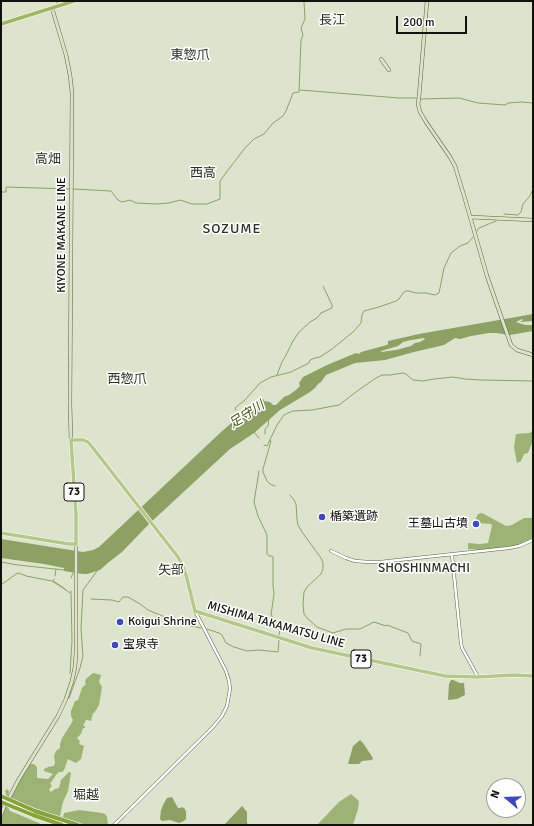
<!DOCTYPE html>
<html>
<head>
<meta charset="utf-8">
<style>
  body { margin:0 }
  #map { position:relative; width:534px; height:826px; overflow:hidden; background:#dce4cd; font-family:Signika,sans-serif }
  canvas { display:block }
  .frame { position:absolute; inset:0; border:2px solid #10120b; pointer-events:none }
  .north { position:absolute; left:486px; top:778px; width:40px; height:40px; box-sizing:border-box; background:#fff; border:1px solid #9fa09d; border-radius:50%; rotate:289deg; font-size:11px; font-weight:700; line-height:16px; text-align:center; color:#10120b }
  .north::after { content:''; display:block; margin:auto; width:14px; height:18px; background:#3f48bc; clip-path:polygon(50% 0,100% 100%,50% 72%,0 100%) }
  .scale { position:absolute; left:396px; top:16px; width:71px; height:18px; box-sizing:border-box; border:2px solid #10120b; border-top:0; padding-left:5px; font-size:12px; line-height:14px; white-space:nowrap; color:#10120b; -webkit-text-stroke:3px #fff; paint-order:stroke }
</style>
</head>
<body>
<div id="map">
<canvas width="534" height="826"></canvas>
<div class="frame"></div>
<div class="north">N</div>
<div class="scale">200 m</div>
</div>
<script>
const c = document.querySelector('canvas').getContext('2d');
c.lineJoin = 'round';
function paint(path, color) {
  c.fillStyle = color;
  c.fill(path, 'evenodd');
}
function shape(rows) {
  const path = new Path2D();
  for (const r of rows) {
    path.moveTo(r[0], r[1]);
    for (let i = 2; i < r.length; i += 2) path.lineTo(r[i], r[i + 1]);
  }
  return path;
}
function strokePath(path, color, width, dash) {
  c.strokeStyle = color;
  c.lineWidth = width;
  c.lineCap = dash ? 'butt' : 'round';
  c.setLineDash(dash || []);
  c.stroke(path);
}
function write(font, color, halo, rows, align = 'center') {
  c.font = font + ' Signika,"Noto Sans JP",sans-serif';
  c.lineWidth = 3;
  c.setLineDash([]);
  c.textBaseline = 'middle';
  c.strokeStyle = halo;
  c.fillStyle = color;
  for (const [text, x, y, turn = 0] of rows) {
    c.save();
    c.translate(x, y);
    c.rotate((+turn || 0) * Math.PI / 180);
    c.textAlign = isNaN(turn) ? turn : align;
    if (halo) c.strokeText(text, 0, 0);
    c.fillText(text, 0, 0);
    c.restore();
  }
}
paint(shape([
  [533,431,533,444,532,443,528,453,524,454,521,461,517,463,514,447,516,434,529,433],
  [482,513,506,526,512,525,524,518,530,518,533,517,533,538,519,545,482,550,468,549,468,543,480,544,488,543,492,526,491,524,478,523,475,520,478,514],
  [93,673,101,675,99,682,102,687,99,705,96,710,94,713,93,713,91,721,87,720,86,720,83,726,85,726,85,728,83,728,81,734,77,738,80,741,79,744,84,746,82,755,81,759,76,763,68,759,64,770,62,772,59,772,56,775,50,784,52,785,49,790,51,792,55,789,59,788,61,780,69,772,70,772,71,773,68,791,63,802,60,816,63,817,64,813,79,810,102,813,105,814,107,817,108,825,86,825,39,810,7,797,6,795,5,791,7,789,9,791,8,795,12,796,29,764,34,764,37,767,37,778,48,779,53,774,44,771,44,769,48,767,54,766,55,763,54,756,56,751,60,748,60,744,62,738,71,724,73,720,71,716,71,711,75,701,78,700,82,688,86,684,85,682,86,679],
  [351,794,359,801,358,809,353,825,317,825,339,802],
  [1,805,8,807,10,811,39,823,41,825,1,825,1,818,5,808,1,807]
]), '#9db275');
paint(shape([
  [533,314,533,321,520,322,523,320,522,319,516,322,525,325,533,325,533,331,510,335,496,333,489,333,471,336,460,339,455,338,444,345,414,352,385,360,355,363,326,375,321,382,318,384,315,388,310,392,280,410,254,433,230,449,150,523,122,552,109,562,100,570,87,574,83,574,64,571,64,568,44,564,1,558,1,539,83,552,93,550,99,547,220,433,252,405,258,400,263,399,264,400,264,401,270,402,273,405,276,405,284,397,289,395,296,390,300,386,299,383,303,377,327,365,356,353,359,354,361,352,387,345,388,344,388,341,419,334],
  [424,338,425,339,420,342,415,343,411,346,396,350,381,352,381,351,398,346,403,342,411,340],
  [451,680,453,680,460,683,464,683,465,695,457,699,448,700,449,684],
  [360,740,363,743,373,758,372,760,362,761,359,764,348,764,353,746],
  [172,797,178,808,180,808,182,807,185,809,186,812,186,819,184,821,179,823,170,820,162,821,160,819,161,810,163,805,167,798],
  [242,806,247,812,247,823,249,825,224,825]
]), '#8da165');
strokePath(shape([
  [57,1,57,3],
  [300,90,399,98,417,98],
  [421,99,459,98,478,103,505,105,508,103,521,102,533,103],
  [73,189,111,191,118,200,122,202,130,200,136,203,156,204,169,203,180,200,192,204,207,204,220,199,220,182,222,178,245,148,254,139,264,134,273,123,283,116,286,111,293,93,299,92,301,40,303,35,301,28,305,19,304,1],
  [1,192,6,192,6,187,70,189],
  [504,214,518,215,521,212,523,204,530,196,533,189],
  [477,231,479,228,496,221],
  [277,375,282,362,285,357,293,341,299,332,310,322,317,318,321,313,332,308,332,305,323,286],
  [236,410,235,408,245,400,260,383,271,377,291,372,309,363,310,360,315,358,320,357,332,349,353,332,361,323,362,315,364,311,379,307,396,301,399,299,403,293,406,291,409,291,416,293,426,293,435,295,439,293,444,268,451,253,460,246,468,243,473,237],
  [254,432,259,438],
  [265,434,265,429,268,426,269,418],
  [270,440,271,441,263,469,263,472,267,481,270,484,275,486],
  [264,445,267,446,277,425,284,415,288,413,293,411,312,410,339,405,360,389,376,378,382,375,390,375,403,373,406,374,413,380,423,381,434,379,453,377,465,379,481,380,533,381],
  [259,471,254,502,258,516,267,535,267,554,269,556,272,556,273,557,273,585,274,594,271,615,280,627,279,636],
  [290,495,294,500,296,504,297,519,298,525,302,532,321,558,323,563,323,569,321,574,307,587,304,592,303,604,304,614,307,618,317,627,333,633,346,629,360,629,374,622,386,626,387,625,408,633,412,641,421,644,420,656],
  [1,562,18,565,64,570],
  [55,576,56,569],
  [71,578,73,573],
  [54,579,53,581,61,586,70,593],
  [1,585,16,574,19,573,26,576,52,581,66,590],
  [91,599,112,600,119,602,123,597,128,597,140,604,148,610,182,624,201,628],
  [207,629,219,633,222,635,226,643,234,647,247,651,259,650,278,652,279,640],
  [70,673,72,641,71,591],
  [69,698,80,668,83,656,81,629,83,590,97,571]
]), '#8da165', 1);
const tertiary = shape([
  [331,551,346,558,355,561,369,562,380,562,509,548,519,546,533,540],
  [452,555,461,643,462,648,478,677],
  [114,825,213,727,222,716,227,706,230,689,229,681,226,671,195,611]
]);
const secondary = shape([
  [427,1,419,97,418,104,420,112,426,122,450,157,455,166,465,199,487,276,511,345,517,350,533,355],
  [52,8,66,55,70,75,72,93,70,404,71,440],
  [381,59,389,70],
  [470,217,533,220],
  [10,796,19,779,58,716,66,699,72,681,75,667,76,652,76,544],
  [1,815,4,807]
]);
const primary = shape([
  [1,533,69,544,76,544,76,515,71,440,83,440,88,442,93,448,178,557,183,566,186,575,195,611,312,648,445,676,478,677,513,675,533,676]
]);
const trunk = shape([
  [1,24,74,1]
]);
const motorway = shape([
  [1,796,35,811,78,825],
  [1,802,33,815,62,825]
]);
strokePath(tertiary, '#5a614e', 3.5);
strokePath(secondary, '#5a614e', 4);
strokePath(primary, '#fff', 4.5);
strokePath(trunk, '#fff', 4.5);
strokePath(motorway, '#fff', 5);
strokePath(tertiary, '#fff', 2.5);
strokePath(secondary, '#dbe4c4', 3);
strokePath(primary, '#b6c889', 3.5);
strokePath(trunk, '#9eb662', 3.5);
strokePath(motorway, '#86a43a', 4);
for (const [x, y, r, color] of [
  [322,517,4,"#3f48bc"],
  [476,524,4,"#3f48bc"],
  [120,622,4,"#3f48bc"],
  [115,645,4,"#3f48bc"]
]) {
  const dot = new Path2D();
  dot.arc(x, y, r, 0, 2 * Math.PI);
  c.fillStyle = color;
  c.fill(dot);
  strokePath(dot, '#fff', 1.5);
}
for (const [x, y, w] of [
  [74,492,20],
  [361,659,20]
]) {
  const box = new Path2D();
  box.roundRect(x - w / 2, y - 9, w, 18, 3);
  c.fillStyle = '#fff';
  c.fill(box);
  strokePath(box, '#10120b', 1);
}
write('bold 11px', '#10120b', null, [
  ["73",74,492],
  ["73",361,659]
]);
write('12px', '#10120b', '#fff', [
  ["KIYONE MAKANE LINE",62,235,-90],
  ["MISHIMA TAKAMATSU LINE",276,625,16]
]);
write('12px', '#10120b', '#fff', [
  ["楯築遺跡",330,517],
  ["王墓山古墳",468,524,"right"],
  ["Koigui Shrine",128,622],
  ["宝泉寺",123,645]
], 'left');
write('13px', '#2b3120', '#fff', [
  ["長江",332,21],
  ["東惣爪",190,56],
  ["高畑",48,160],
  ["西高",203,174],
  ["西惣爪",127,380],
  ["SHOSHINMACHI",424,569],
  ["矢部",171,571],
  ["堀越",86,796]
]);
write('italic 13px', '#445714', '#fff', [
  ["足守川",247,415,-33]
]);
c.letterSpacing = '1px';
write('14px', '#2b3120', '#fff', [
  ["SOZUME",232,229]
]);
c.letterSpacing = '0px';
</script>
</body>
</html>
